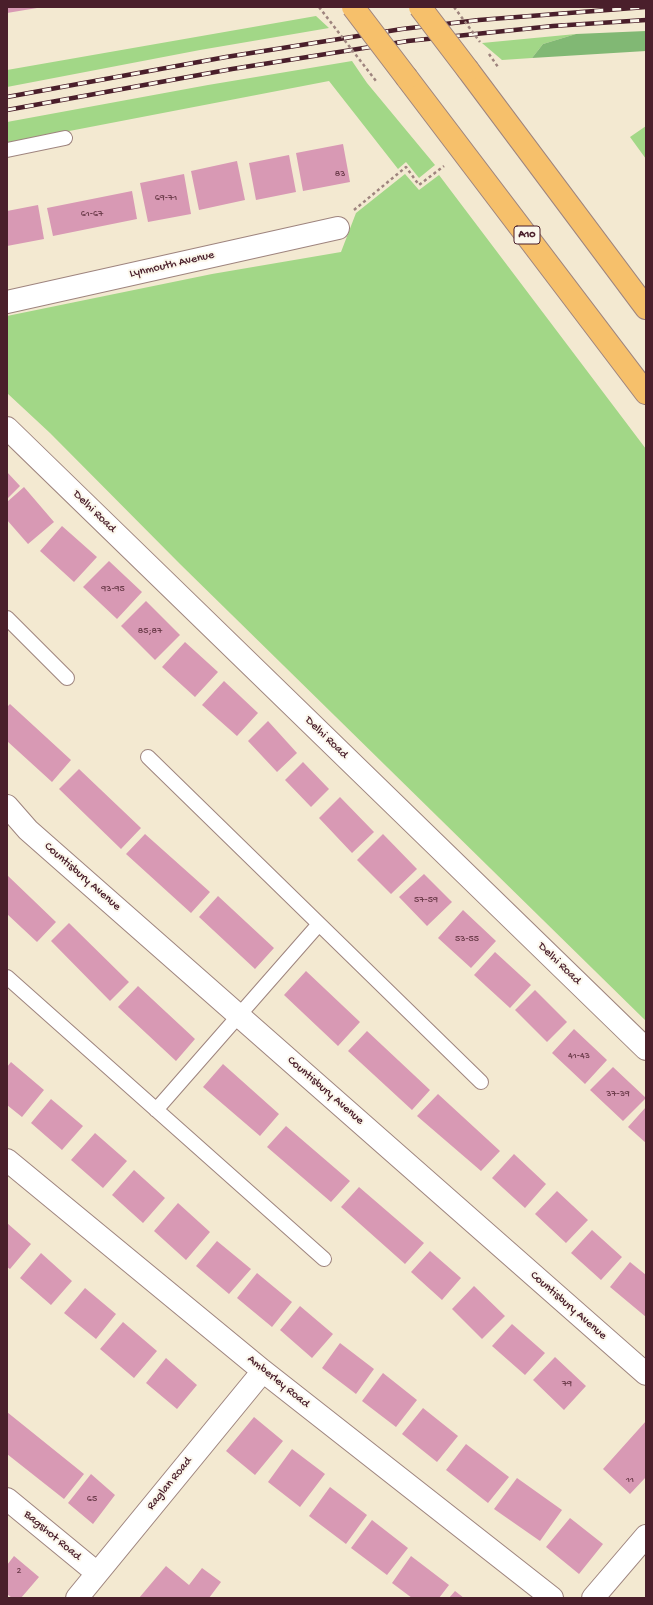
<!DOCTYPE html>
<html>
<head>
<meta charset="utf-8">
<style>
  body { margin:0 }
  #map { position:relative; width:653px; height:1605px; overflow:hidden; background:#f3e9d1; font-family:"Gochi Hand",sans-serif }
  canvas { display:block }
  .frame { position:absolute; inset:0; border:8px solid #4a1f2b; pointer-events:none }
</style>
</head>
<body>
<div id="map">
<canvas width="653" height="1605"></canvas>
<div class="frame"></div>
</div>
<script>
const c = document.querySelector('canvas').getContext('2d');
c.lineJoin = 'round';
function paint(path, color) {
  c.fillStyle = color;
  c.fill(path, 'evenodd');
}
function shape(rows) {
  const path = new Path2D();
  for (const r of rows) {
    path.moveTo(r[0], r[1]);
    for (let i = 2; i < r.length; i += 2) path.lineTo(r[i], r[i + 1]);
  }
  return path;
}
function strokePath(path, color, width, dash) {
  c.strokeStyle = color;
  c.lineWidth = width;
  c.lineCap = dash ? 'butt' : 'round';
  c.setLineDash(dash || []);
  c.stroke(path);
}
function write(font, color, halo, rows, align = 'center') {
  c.font = font + ' "Gochi Hand",sans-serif';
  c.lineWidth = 4;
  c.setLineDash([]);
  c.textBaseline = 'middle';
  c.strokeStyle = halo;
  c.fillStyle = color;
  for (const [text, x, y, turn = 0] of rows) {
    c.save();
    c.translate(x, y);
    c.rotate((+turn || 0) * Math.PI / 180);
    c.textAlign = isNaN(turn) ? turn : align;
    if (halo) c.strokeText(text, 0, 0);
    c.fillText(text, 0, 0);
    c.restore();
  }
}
paint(shape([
  [316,16,329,28,200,50,7,87,7,70],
  [576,34,543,44,532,58,502,60,482,43],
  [352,61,367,83,435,165,419,178,406,162,398,169,329,81,7,143,7,122,208,85],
  [646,126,646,159,630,137],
  [405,174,419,190,439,175,646,449,646,1021,180,564,50,433,7,393,7,316,212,274,341,252,356,213]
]), '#a2d787');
paint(shape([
  [646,31,646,51,532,58,543,44,576,34]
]), '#81b874');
paint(shape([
  [7,7,37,7,37,8,7,13],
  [343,144,350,182,303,191,296,153],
  [289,155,296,192,256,200,249,163],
  [237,161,245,200,199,210,191,171],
  [184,174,191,214,148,222,140,183],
  [132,191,137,219,53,236,47,208],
  [38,205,44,239,7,246,7,211],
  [7,472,20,486,7,499],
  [24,487,54,522,28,544,7,520,7,502],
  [62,526,97,557,74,582,40,551],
  [109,561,142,592,117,619,83,587],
  [146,601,180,635,155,660,121,626],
  [185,642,218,672,195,697,162,667],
  [224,681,258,713,237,736,202,705],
  [10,704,71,760,52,782,7,741,7,707],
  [268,721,297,753,277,772,248,741],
  [303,762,329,789,311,807,285,780],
  [79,769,141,828,121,849,59,789],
  [340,797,374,832,352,853,319,818],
  [145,834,210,892,191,913,126,854],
  [383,834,417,869,391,894,357,860],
  [424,874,452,902,427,926,399,897],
  [7,875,56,922,37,942,7,914],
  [218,896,274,948,255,969,199,917],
  [463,910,496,941,471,968,438,938],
  [69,923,129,982,110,1001,51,941],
  [495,952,531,985,510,1008,474,975],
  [306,971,360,1022,338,1046,284,995],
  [138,986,195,1039,176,1061,118,1007],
  [535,990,567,1022,547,1042,515,1010],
  [574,1029,607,1060,585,1084,552,1053],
  [367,1031,430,1090,412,1110,348,1051],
  [11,1062,44,1090,22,1117,7,1105,7,1067],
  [223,1064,279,1114,260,1136,203,1087],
  [613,1067,646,1098,623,1121,590,1090],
  [438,1094,500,1151,481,1171,417,1116],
  [51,1099,83,1126,62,1150,31,1123],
  [646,1107,646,1143,628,1127],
  [286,1126,350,1181,331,1202,267,1147],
  [95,1133,127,1161,103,1188,71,1160],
  [514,1154,546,1184,525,1208,492,1178],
  [134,1170,165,1198,143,1223,112,1195],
  [359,1187,424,1243,405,1264,341,1207],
  [557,1191,588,1220,566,1243,535,1214],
  [178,1203,210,1232,186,1260,154,1231],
  [7,1223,31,1244,10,1269,7,1267],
  [592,1230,622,1257,601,1280,571,1253],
  [217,1241,251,1269,229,1294,196,1266],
  [430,1251,461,1278,442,1300,411,1272],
  [41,1253,72,1281,51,1305,20,1278],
  [630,1262,646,1275,646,1317,610,1287],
  [257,1273,292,1302,272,1327,237,1298],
  [474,1286,505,1316,482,1339,452,1309],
  [85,1288,116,1314,96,1339,64,1313],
  [300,1306,333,1334,312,1358,280,1330],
  [123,1322,157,1351,134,1378,100,1349],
  [512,1324,545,1353,525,1375,492,1346],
  [340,1343,374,1369,356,1394,322,1368],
  [555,1357,586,1386,564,1410,533,1380],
  [166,1358,197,1385,177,1409,146,1383],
  [383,1373,417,1400,396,1427,362,1401],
  [423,1408,458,1436,437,1462,402,1434],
  [7,1412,84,1474,64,1499,7,1454],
  [254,1417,283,1441,255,1475,226,1451],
  [646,1421,646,1477,630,1494,603,1469],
  [466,1444,509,1477,488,1503,446,1470],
  [292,1449,325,1474,300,1507,268,1482],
  [91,1474,115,1495,93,1524,68,1503],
  [517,1478,562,1510,540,1541,494,1509],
  [330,1487,367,1515,346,1544,309,1516],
  [570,1518,603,1544,579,1574,546,1547],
  [372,1520,408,1548,387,1575,351,1548],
  [14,1556,39,1577,21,1598,12,1598,7,1594,7,1565],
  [411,1556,449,1585,439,1598,412,1598,392,1583],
  [166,1566,189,1585,202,1568,221,1582,209,1598,139,1598],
  [455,1591,464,1598,449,1598]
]), '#d899b4');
const service = shape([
  [7,150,65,138],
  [7,618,67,678],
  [148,757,481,1082],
  [7,977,324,1259],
  [156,1110,319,924]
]);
const minor = shape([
  [7,302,338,228],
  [7,428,646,1049],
  [7,806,28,830,646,1374],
  [7,1160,263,1371,552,1598],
  [7,1499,97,1573],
  [77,1598,263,1371],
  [593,1598,646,1536]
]);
const trunk = shape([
  [468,70,646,308],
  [407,78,646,393]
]);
strokePath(service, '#9e847e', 16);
strokePath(minor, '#9e847e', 24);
strokePath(trunk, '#9e847e', 24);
strokePath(shape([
  [354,210,406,167,419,185,444,166]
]), '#9e847e', 2.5, [3, 3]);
strokePath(service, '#fff', 14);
strokePath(minor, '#fff', 22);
strokePath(trunk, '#f6c06b', 22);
const rail = shape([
  [7,97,226,57,402,29,479,20,646,7],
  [7,110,232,69,408,41,553,26,646,20]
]);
strokePath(rail, '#4a1f2b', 4.5);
strokePath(rail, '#fbf7ec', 3, [9]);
const trunkBridge = shape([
  [353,7,407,78],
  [420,7,468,70]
]);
strokePath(trunkBridge, '#9e847e', 24, []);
strokePath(shape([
  [319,7,376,81],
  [454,7,480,42],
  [489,54,498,67]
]), '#9e847e', 2.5, [3, 3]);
strokePath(trunkBridge, '#f6c06b', 22);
write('10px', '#6e3e4d', null, [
  ["83",340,174],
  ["69-71",166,198],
  ["61-67",92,214],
  ["93-95",113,589],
  ["85;87",150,631],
  ["57-59",426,900],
  ["53-55",467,939],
  ["41-43",579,1056],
  ["37-39",618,1094],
  ["79",567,1384],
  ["11",630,1480],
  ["65",92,1499],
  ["2",19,1571]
]);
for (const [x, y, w] of [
  [527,235,26]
]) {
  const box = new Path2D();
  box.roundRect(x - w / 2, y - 9, w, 18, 3);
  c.fillStyle = '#fbf7ec';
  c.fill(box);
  strokePath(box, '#4a1f2b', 1);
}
write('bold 11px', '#4a1f2b', null, [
  ["A10",527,235]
]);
write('12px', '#4a1f2b', '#fbf7ec', [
  ["Lynmouth Avenue",172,265,-13],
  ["Delhi Road",94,512,44],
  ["Delhi Road",326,738,44],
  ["Countisbury Avenue",82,877,41],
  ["Delhi Road",559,964,44],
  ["Countisbury Avenue",325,1091,41],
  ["Countisbury Avenue",568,1306,41],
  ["Amberley Road",278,1382,39],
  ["Raglan Road",170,1484,-51],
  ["Bagshot Road",52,1536,40]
]);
</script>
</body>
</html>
